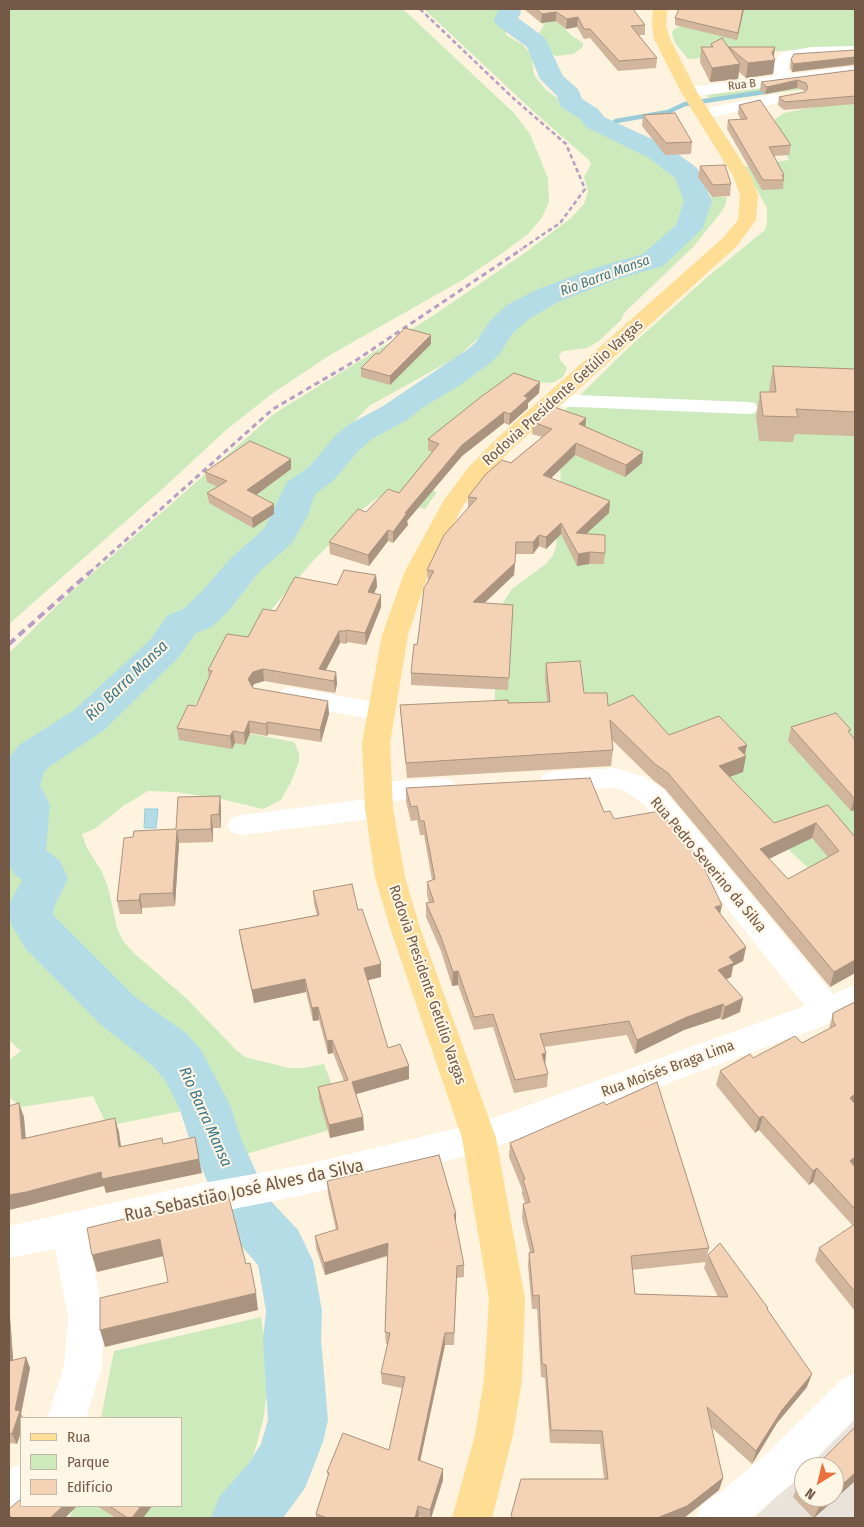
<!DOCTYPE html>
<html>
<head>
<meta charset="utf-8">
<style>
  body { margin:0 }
  #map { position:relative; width:864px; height:1527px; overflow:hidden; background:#fdf3de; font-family:"Fira Sans Condensed",sans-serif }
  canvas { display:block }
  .frame { position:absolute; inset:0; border:10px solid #735946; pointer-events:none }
  .legend { position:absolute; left:20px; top:1417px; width:162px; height:90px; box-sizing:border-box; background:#fff6e5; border:1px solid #c7b7a5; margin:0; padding:6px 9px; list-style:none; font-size:15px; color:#735946 }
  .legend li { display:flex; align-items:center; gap:10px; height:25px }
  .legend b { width:25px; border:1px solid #c7b7a5 }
  .north { position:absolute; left:794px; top:1457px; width:50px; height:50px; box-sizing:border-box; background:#fff6e5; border:1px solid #c7b7a5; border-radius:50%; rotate:216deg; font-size:14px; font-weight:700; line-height:20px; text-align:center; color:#735946 }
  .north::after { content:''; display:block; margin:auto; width:18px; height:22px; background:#ec703e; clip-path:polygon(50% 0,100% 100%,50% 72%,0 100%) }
</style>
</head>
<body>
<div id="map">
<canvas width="864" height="1527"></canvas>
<div class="frame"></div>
<ul class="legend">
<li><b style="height:6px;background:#fedd94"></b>Rua</li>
<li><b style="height:14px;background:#cdeabd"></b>Parque</li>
<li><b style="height:14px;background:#f3d2b5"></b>Edifício</li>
</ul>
<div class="north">N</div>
</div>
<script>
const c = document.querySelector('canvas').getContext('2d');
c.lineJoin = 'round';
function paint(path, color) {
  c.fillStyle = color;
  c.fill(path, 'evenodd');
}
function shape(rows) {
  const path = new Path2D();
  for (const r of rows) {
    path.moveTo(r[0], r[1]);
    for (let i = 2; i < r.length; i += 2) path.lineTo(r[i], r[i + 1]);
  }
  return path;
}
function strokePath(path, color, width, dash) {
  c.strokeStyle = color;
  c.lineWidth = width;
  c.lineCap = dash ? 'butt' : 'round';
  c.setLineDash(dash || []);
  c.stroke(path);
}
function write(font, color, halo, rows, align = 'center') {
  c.font = font + ' "Fira Sans Condensed",sans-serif';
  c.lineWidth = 4;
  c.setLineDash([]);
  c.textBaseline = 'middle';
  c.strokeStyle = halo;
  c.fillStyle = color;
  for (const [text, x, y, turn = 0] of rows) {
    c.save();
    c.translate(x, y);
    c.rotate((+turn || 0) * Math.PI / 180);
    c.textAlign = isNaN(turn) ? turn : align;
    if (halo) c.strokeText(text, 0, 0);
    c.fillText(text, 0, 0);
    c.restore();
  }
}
paint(shape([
  [855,1417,855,1518,755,1518,804,1468,804,1497,834,1497,834,1467,805,1467]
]), '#eae3db');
paint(shape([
  [9,9,403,9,515,114,530,134,548,178,549,202,541,219,529,233,504,252,464,279,330,355,273,393,226,430,169,483,9,624],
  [424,9,497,9,500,12,500,21,505,24,506,35,523,45,532,56,534,75,546,90,578,113,670,169,686,183,687,204,679,225,665,244,648,256,579,276,531,295,512,308,491,330,475,341,457,357,369,406,327,450,289,485,282,502,283,515,279,525,242,556,226,581,210,600,201,609,173,623,164,631,158,645,135,660,80,714,26,753,13,766,9,774,9,653,71,592,275,413,431,317,526,252,571,218,584,204,588,191,584,177,591,164,589,160,534,112],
  [525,9,546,9,571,35,583,43,583,47,573,54,557,56,550,54,538,35,544,25],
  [712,9,855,9,855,46,793,50,688,59,675,43,672,34,673,30],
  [799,83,834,85,714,101,706,95],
  [833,103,855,103,855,911,642,715,495,716,494,638,498,610,512,589,547,563,553,555,556,547,561,487,560,464,562,413,625,351,706,278,765,230,767,223,767,208,744,167,789,160,776,135,775,119,784,113],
  [697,179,710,197,727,197,725,206,719,215,693,247,624,313,621,320,599,341,587,348,563,351,559,355,560,360,567,368,563,377,552,383,539,382,411,483,437,492,425,509,379,497,348,520,327,547,311,563,247,638,182,721,294,742,299,753,299,761,292,780,281,800,263,809,221,799,176,792,148,791,123,806,96,828,82,834,87,848,102,872,108,887,117,928,123,941,135,954,187,999,236,1050,245,1057,289,1068,305,1068,324,1064,347,1125,235,1157,212,1098,199,1073,182,1048,118,992,76,961,55,935,50,924,55,898,52,877,34,858,41,838,38,822,43,805,40,797,30,786,31,780,52,755,62,746,90,735,100,727,219,605,295,522,303,493,331,476,366,442,386,427,487,361,498,350,524,315,532,310,568,294,635,272,664,260,674,253,696,231,703,218,705,206],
  [9,802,21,813,14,858,26,876,19,900,21,916,54,961,79,986,136,1031,161,1054,178,1074,197,1108,107,1126,93,1096,21,1107,9,1097,9,1060,21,1051,9,1040],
  [261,1317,270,1375,263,1420,254,1454,226,1504,216,1518,69,1518,75,1506,181,1506,181,1418,101,1418,114,1351]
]), '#cdeabd');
const water = shape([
  [145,809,158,809,156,828,144,828,145,809]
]);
paint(water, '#b3dce6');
strokePath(water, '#99cbd8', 1);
strokePath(shape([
  [607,128,616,121,668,112,685,104,770,91]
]), '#99cbd8', 4.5);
paint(shape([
  [498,9,520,9,521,13,518,18,545,38,563,76,578,89,582,99,598,109,604,117,667,146,697,168,712,201,703,228,663,266,615,280,558,302,529,319,512,334,499,355,490,363,460,385,422,408,407,420,372,439,360,449,333,481,315,494,308,515,292,543,258,573,231,608,212,627,196,633,178,658,103,731,49,767,44,772,40,785,50,805,46,850,60,861,68,879,54,907,53,915,134,996,187,1034,201,1050,230,1105,242,1141,268,1198,298,1230,313,1261,322,1311,321,1339,328,1420,323,1442,305,1488,283,1518,211,1518,220,1496,249,1463,261,1444,268,1420,263,1339,266,1311,258,1265,229,1232,190,1141,179,1107,165,1080,151,1064,100,1024,26,949,11,924,9,905,22,880,14,874,9,864,9,758,19,745,73,711,150,640,168,615,184,609,203,590,232,557,264,529,287,482,309,467,336,435,348,425,383,406,468,349,476,342,489,322,507,305,536,290,595,268,643,254,676,225,684,201,675,178,649,158,586,127,580,119,561,107,557,96,540,79,527,47,498,26,494,21,494,19,498,12,498,9]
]), '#b3dce6');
paint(shape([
  [855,46,855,56,793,59,790,61,788,67,791,74,855,66,855,76,689,97,683,95,681,92,683,89,689,87,776,76,772,67,778,56,784,52,811,47,855,46],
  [775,94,781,96,783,99,781,102,703,119,697,117,695,114,697,111,703,109,775,94],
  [553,394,747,402,755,403,758,408,755,413,747,414,553,406,545,405,542,400,545,395,553,394],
  [291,687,380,703,389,706,393,712,389,718,380,721,282,702,278,696,282,690,291,687],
  [616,768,645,777,664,790,833,994,855,985,855,1012,839,1020,479,1153,299,1196,198,1216,89,1241,104,1317,102,1367,86,1418,47,1418,64,1367,68,1317,55,1249,9,1258,9,1226,198,1184,299,1166,479,1123,805,1006,644,804,625,791,615,788,554,791,544,788,540,781,544,774,554,771,616,768],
  [443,778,453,781,457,788,453,795,443,798,389,801,393,808,389,815,379,818,241,835,231,832,227,825,231,818,241,815,367,799,363,792,367,785,377,782,443,778],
  [855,1373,855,1419,808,1467,804,1467,804,1472,793,1483,751,1518,696,1518,702,1504,723,1490,765,1455,842,1379,855,1373],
  [21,1464,21,1506,28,1506,23,1511,9,1517,9,1469,21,1464]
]), '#fff');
paint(shape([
  [653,9,667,9,666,26,670,39,697,92,751,176,758,195,756,220,737,246,511,450,484,478,463,506,429,571,408,635,390,743,393,808,405,877,420,928,496,1138,525,1299,522,1380,513,1435,492,1518,452,1518,475,1435,484,1380,489,1299,462,1138,390,928,375,877,365,808,362,743,382,635,405,571,444,500,468,468,495,440,723,238,738,220,740,195,733,176,681,92,654,39,652,26,653,9]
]), '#fedd94');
strokePath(shape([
  [420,9,513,98,566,144,585,189,560,223,520,250]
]), '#b69ec5', 2.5, [4.5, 3]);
strokePath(shape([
  [89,573,273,409,355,361,522,249]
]), '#b69ec5', 3, [5.5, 4]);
strokePath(shape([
  [9,644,90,572]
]), '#b69ec5', 4, [8, 5]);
paint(shape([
  [524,9,633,9,645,25,645,35,639,35,657,58,656,68,618,71,590,38,584,39,577,27,566,29,556,21,541,23],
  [744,9,737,40,675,25,675,18],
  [711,44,729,48,729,47,775,47,774,56,773,74,746,78,739,72,738,79,710,82,700,62,701,47,711,47],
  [855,50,855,65,792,72,790,67,791,59],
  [855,70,855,104,784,110,778,105,779,97,805,92,805,91,797,88,765,94,760,90,761,82],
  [739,105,791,145,789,155,774,156,784,175,783,189,762,190,727,129,728,120,741,120,738,114],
  [643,115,692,142,691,154,665,155,642,126],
  [700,166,731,184,730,196,712,197,698,177],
  [431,344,390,385,361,377,361,368,379,354],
  [773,366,855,369,855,436,795,434,793,442,759,441,756,416,760,392,769,392,769,390],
  [540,382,539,393,528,403,528,408,509,425,504,423,462,456,407,521,408,525,393,543,388,541,369,566,330,554,329,542,366,512,399,493,432,452,428,450,428,439],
  [586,418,585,427,642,463,625,477,575,455,551,478,610,501,609,513,587,533,605,553,604,564,589,564,577,566,561,534,546,549,539,546,533,554,515,554,514,575,484,603,513,605,508,690,411,685,411,673,417,645,428,582,427,570,468,508,468,497,542,437,532,434,533,422],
  [291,459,291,469,256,495,274,514,253,528,209,503,207,493,218,487,207,482,205,472],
  [376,575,377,587,374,593,381,607,366,645,347,642,346,644,340,643,326,670,336,672,337,684,335,693,264,681,254,684,253,687,253,688,329,714,321,742,268,734,267,736,250,733,245,745,235,743,232,749,179,740,177,728,196,706,209,678,208,670,248,637,337,585],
  [546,663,584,693,608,706,669,735,747,745,745,755,743,772,729,777,774,823,828,805,855,837,855,973,830,987,665,789,653,780,611,739,613,750,611,766,407,778,401,720,400,705,547,702,545,679],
  [812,838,828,857,788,879,769,859],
  [791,727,850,734,855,810,851,811,788,741],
  [406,788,604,812,614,819,720,914,746,947,743,961,733,966,731,977,726,979,740,1012,722,1020,720,1018,684,1030,635,1054,627,1035,544,1047,546,1053,545,1064,548,1074,547,1087,514,1093,493,1027,474,1030,458,985,452,986,441,951,426,917,426,903,429,903,427,895,427,882,432,880,424,835,420,835,417,820,411,821,406,802],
  [220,796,221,809,221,828,213,828,213,842,179,843,175,906,142,908,142,914,120,914,117,901,133,837,176,829],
  [313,891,358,910,381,964,381,977,368,980,388,1048,409,1066,409,1079,356,1094,363,1117,364,1130,330,1138,319,1099,318,1087,344,1081,333,1053,328,1054,319,1020,313,1021,306,992,254,1003,241,943,239,930,317,915,314,904],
  [855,1002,855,1311,815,1261,819,1248,853,1226,813,1182,809,1185,759,1130,755,1133,716,1085,720,1071,753,1058,802,1043,829,1029,833,1013],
  [510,1143,709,1248,706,1262,632,1270,635,1294,718,1297,704,1268,708,1255,768,1308,768,1310,807,1387,777,1423,752,1464,711,1427,723,1478,719,1490,684,1518,511,1518,511,1515,604,1479,600,1444,550,1443,545,1378,541,1377,537,1309,532,1309,528,1266,529,1253,530,1252,522,1218,523,1204,525,1203,522,1194,522,1189,509,1157],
  [327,1181,456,1214,456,1225,464,1265,464,1277,457,1278,454,1345,445,1345,420,1461,443,1469,443,1480,431,1518,424,1518,419,1516,418,1518,316,1518,316,1514,328,1476,327,1472,389,1450,402,1388,382,1384,381,1373,388,1344,386,1344,385,1332,388,1256,325,1275,316,1248,315,1236,336,1230,328,1194],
  [9,1303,13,1360,30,1368,21,1414,21,1432,17,1444,9,1443],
  [804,1478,804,1497,834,1497,855,1481,814,1518,813,1518,793,1497,799,1482],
  [97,1506,152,1506,143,1518,116,1518]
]), '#d1b59c');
paint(shape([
  [743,9,744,9,737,40,738,33],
  [556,12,556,21,541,23,542,14],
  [578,17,577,27,566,29,567,19],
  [775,47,773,60,775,60,773,74,746,78,748,63,772,53],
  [855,57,855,64,792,72,793,64],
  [740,64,738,79,710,82,712,68],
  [798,80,797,88,765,94,767,87],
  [431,335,431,344,390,385,390,376],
  [540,382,539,393,528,403,528,408,509,425,510,414,524,396],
  [504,412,504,423,462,456,407,521,408,525,393,543,393,532,405,513,462,445],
  [586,418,585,430,579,424],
  [576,443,575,455,543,486,543,475],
  [643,452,642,463,625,477,626,465],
  [291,459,291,469,248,501,247,490],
  [610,501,609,513,575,544,576,533],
  [274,504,274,514,253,528,252,518],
  [561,523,561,534,546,549,546,537],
  [388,530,388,541,369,566,368,555],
  [539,535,539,546,533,554,533,542],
  [590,552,589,564,577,566,578,554],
  [515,563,514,575,473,614,473,602],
  [376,575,377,587,369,604,368,592],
  [381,595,381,607,366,645,365,633],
  [346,630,347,642,346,644],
  [339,631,340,643,321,679,319,669],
  [263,669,264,681,254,684,249,691,248,679,253,672],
  [336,672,337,684,335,693,334,681],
  [328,701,329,714,321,742,320,730],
  [249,721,250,733,245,745,244,733],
  [267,722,268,734,267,736,266,724],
  [233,731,235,743,232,749,230,736],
  [747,745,744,757,746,756,743,772,716,782,719,766,738,748],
  [220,796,221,809,221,828,219,814],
  [855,797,855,810,851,811,854,798],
  [211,815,213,828,213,842,211,829],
  [816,823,812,838,756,865,760,849],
  [177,830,179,843,175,906,173,893],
  [140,894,142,908,142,914,139,900],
  [722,905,719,919,715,907],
  [746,947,743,961,733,966,731,977,716,984,718,970,729,957],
  [855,951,855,973,830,987,834,972],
  [381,964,381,977,365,981,364,968],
  [458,971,458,985,452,986,453,972],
  [305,979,306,992,254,1003,252,990],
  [743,998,740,1012,722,1020,725,1007],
  [723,1004,720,1018,684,1030,635,1054,637,1040,687,1017],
  [318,1007,319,1020,313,1021,312,1008],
  [332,1040,333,1053,328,1054,327,1041],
  [546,1053,545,1066,542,1054],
  [409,1066,409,1079,353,1095,352,1082],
  [855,1094,855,1106,850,1098],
  [19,1103,24,1117,27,1153,22,1139],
  [763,1116,759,1130,755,1133,759,1118],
  [363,1117,364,1130,330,1138,329,1125],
  [115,1118,119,1132,123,1160,119,1147],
  [855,1157,855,1169,850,1161],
  [199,1159,202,1173,106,1193,104,1186,30,1205,9,1210,9,1195,101,1172],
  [817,1168,813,1182,809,1185,813,1171],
  [454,1214,456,1214,456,1226],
  [160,1239,164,1256,97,1272,92,1255],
  [388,1243,388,1255,325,1275,324,1263],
  [256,1293,258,1310,105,1347,100,1330],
  [9,1303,14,1372,10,1361,9,1348],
  [445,1333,445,1345,418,1471,418,1460],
  [26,1357,30,1368,21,1414,23,1418,21,1418,21,1432,17,1444,12,1434,15,1410],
  [812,1374,807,1387,777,1423,752,1464,756,1451,782,1410],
  [443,1469,443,1480,431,1518,430,1518,430,1510],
  [855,1473,855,1481,814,1518,820,1505,828,1497,834,1497,834,1492],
  [723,1478,719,1490,684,1518,657,1518],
  [63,1506,77,1506,65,1518,50,1518],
  [141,1506,152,1506,143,1518,132,1518],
  [418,1506,419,1516,418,1518,415,1518]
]), '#aa937f');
const building = shape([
  [536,9,633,9,645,25,631,26,657,58,619,61,590,29,584,29,578,17,567,19,556,12,542,14,536,9],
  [679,9,743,9,738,33,675,18,679,9],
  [722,38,740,64,712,68,701,47,713,47,711,44,722,38],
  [729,47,775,47,772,53,775,60,748,63,729,47],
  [855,50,855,57,793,64,791,59,794,54,855,50],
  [855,70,855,96,785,102,779,97,805,92,808,88,806,83,798,80,767,87,761,82,855,70],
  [760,100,791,145,769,147,784,175,782,175,784,180,763,180,728,120,747,119,739,105,760,100],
  [675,113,692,142,666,143,643,115,675,113],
  [725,165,731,184,713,185,700,166,725,165],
  [405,328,431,335,390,376,361,368,376,353,379,354,405,328],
  [773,366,855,369,855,412,796,409,798,417,763,416,760,392,776,392,773,366],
  [514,373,540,382,524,396,528,398,510,414,504,412,462,445,405,513,407,513,393,532,388,530,368,555,329,542,358,509,366,512,388,489,399,493,439,444,428,439,482,396,514,373],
  [551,406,586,418,579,424,643,452,626,465,576,443,543,475,610,501,576,533,605,535,605,553,590,552,578,554,561,523,546,537,539,535,533,542,516,542,515,563,473,602,513,605,509,678,411,673,414,644,417,645,419,631,424,588,434,571,427,570,444,535,477,498,468,497,485,475,502,460,511,463,552,429,533,422,551,406],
  [250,441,291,459,247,490,274,504,252,518,207,493,227,481,205,472,250,441],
  [344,570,376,575,368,592,381,595,365,633,346,630,346,631,339,631,319,669,336,672,334,681,263,669,253,672,248,679,253,688,328,701,320,730,267,722,266,724,249,721,244,733,233,731,230,736,177,728,188,705,196,706,212,671,208,670,227,634,248,637,263,609,276,611,295,577,337,585,344,570],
  [580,661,584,693,607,693,608,706,633,695,669,735,719,716,747,745,738,748,746,756,719,766,774,823,828,805,855,837,855,960,834,972,668,773,655,764,610,720,613,750,406,763,400,705,508,700,508,703,550,702,546,663,580,661],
  [816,823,839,851,788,879,760,849,816,823],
  [836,713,851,730,848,731,855,740,855,797,854,798,791,727,836,713],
  [590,778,604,812,610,811,614,819,660,811,700,860,722,905,715,907,746,947,729,957,734,963,718,970,743,998,725,1007,723,1004,687,1017,637,1040,629,1021,540,1034,546,1053,542,1054,548,1074,515,1080,493,1014,474,1017,458,971,453,972,441,937,426,903,434,902,427,882,435,879,424,821,420,821,417,806,411,807,406,788,590,778],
  [220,796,219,814,211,815,211,829,177,830,173,893,140,894,139,900,117,901,124,838,133,837,134,831,176,829,178,797,220,796],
  [352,884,358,910,362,909,381,964,364,968,388,1048,400,1044,409,1066,352,1082,363,1117,329,1125,318,1087,348,1080,332,1040,327,1041,318,1007,312,1008,305,979,252,990,239,930,319,915,313,891,352,884],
  [855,1002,855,1094,850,1098,855,1104,855,1140,854,1141,855,1142,855,1157,850,1161,855,1167,855,1209,817,1168,813,1171,763,1116,759,1118,720,1071,750,1054,753,1058,795,1036,802,1043,836,1025,833,1022,833,1013,855,1002],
  [657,1082,709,1248,631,1256,635,1294,728,1297,708,1255,720,1243,768,1308,767,1309,812,1374,782,1410,756,1451,707,1407,723,1478,687,1506,657,1518,513,1518,511,1515,521,1479,608,1479,602,1431,551,1430,546,1365,542,1364,539,1295,533,1296,529,1253,534,1252,523,1204,530,1202,523,1180,525,1179,510,1143,604,1102,606,1105,657,1082],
  [19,1103,22,1139,115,1118,119,1147,162,1138,163,1144,195,1137,199,1159,102,1179,101,1172,26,1192,9,1195,9,1106,19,1103],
  [439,1155,456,1214,454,1214,464,1265,457,1266,454,1333,445,1333,418,1460,443,1469,430,1510,418,1506,415,1518,327,1518,316,1514,329,1473,327,1472,343,1433,389,1450,405,1377,381,1373,390,1333,385,1332,388,1243,324,1263,315,1236,338,1229,327,1181,439,1155],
  [228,1194,246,1264,250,1263,256,1293,100,1330,100,1298,168,1282,160,1239,92,1255,87,1228,228,1194],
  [855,1224,855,1292,819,1248,855,1224],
  [9,1348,10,1361,26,1357,15,1410,20,1411,12,1434,9,1433,9,1348],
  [855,1427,855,1473,834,1492,834,1467,815,1467,855,1427],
  [804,1478,804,1487,799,1482,804,1478],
  [813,1497,828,1497,820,1505,813,1497],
  [21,1499,21,1506,63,1506,50,1518,12,1518,9,1515,9,1509,21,1499],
  [109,1506,141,1506,132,1518,128,1518,109,1506]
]);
paint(building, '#f3d2b5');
strokePath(building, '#aa937f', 1);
write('12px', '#735946', '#fff6e5', [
  ["Rua B",742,85,-7]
]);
write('italic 14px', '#3f7788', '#fff6e5', [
  ["Rio Barra Mansa",605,276,-20]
]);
write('15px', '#735946', '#fff6e5', [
  ["Rodovia Presidente Getúlio Vargas",563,393,-42],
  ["Rua Pedro Severino da Silva",708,865,50],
  ["Rodovia Presidente Getúlio Vargas",427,985,71],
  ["Rua Moisés Braga Lima",668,1069,-20]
]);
write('italic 16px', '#3f7788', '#fff6e5', [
  ["Rio Barra Mansa",127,681,-44],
  ["Rio Barra Mansa",205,1117,66]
]);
write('18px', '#735946', '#fff6e5', [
  ["Rua Sebastião José Alves da Silva",244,1191,-12]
]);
</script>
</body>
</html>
